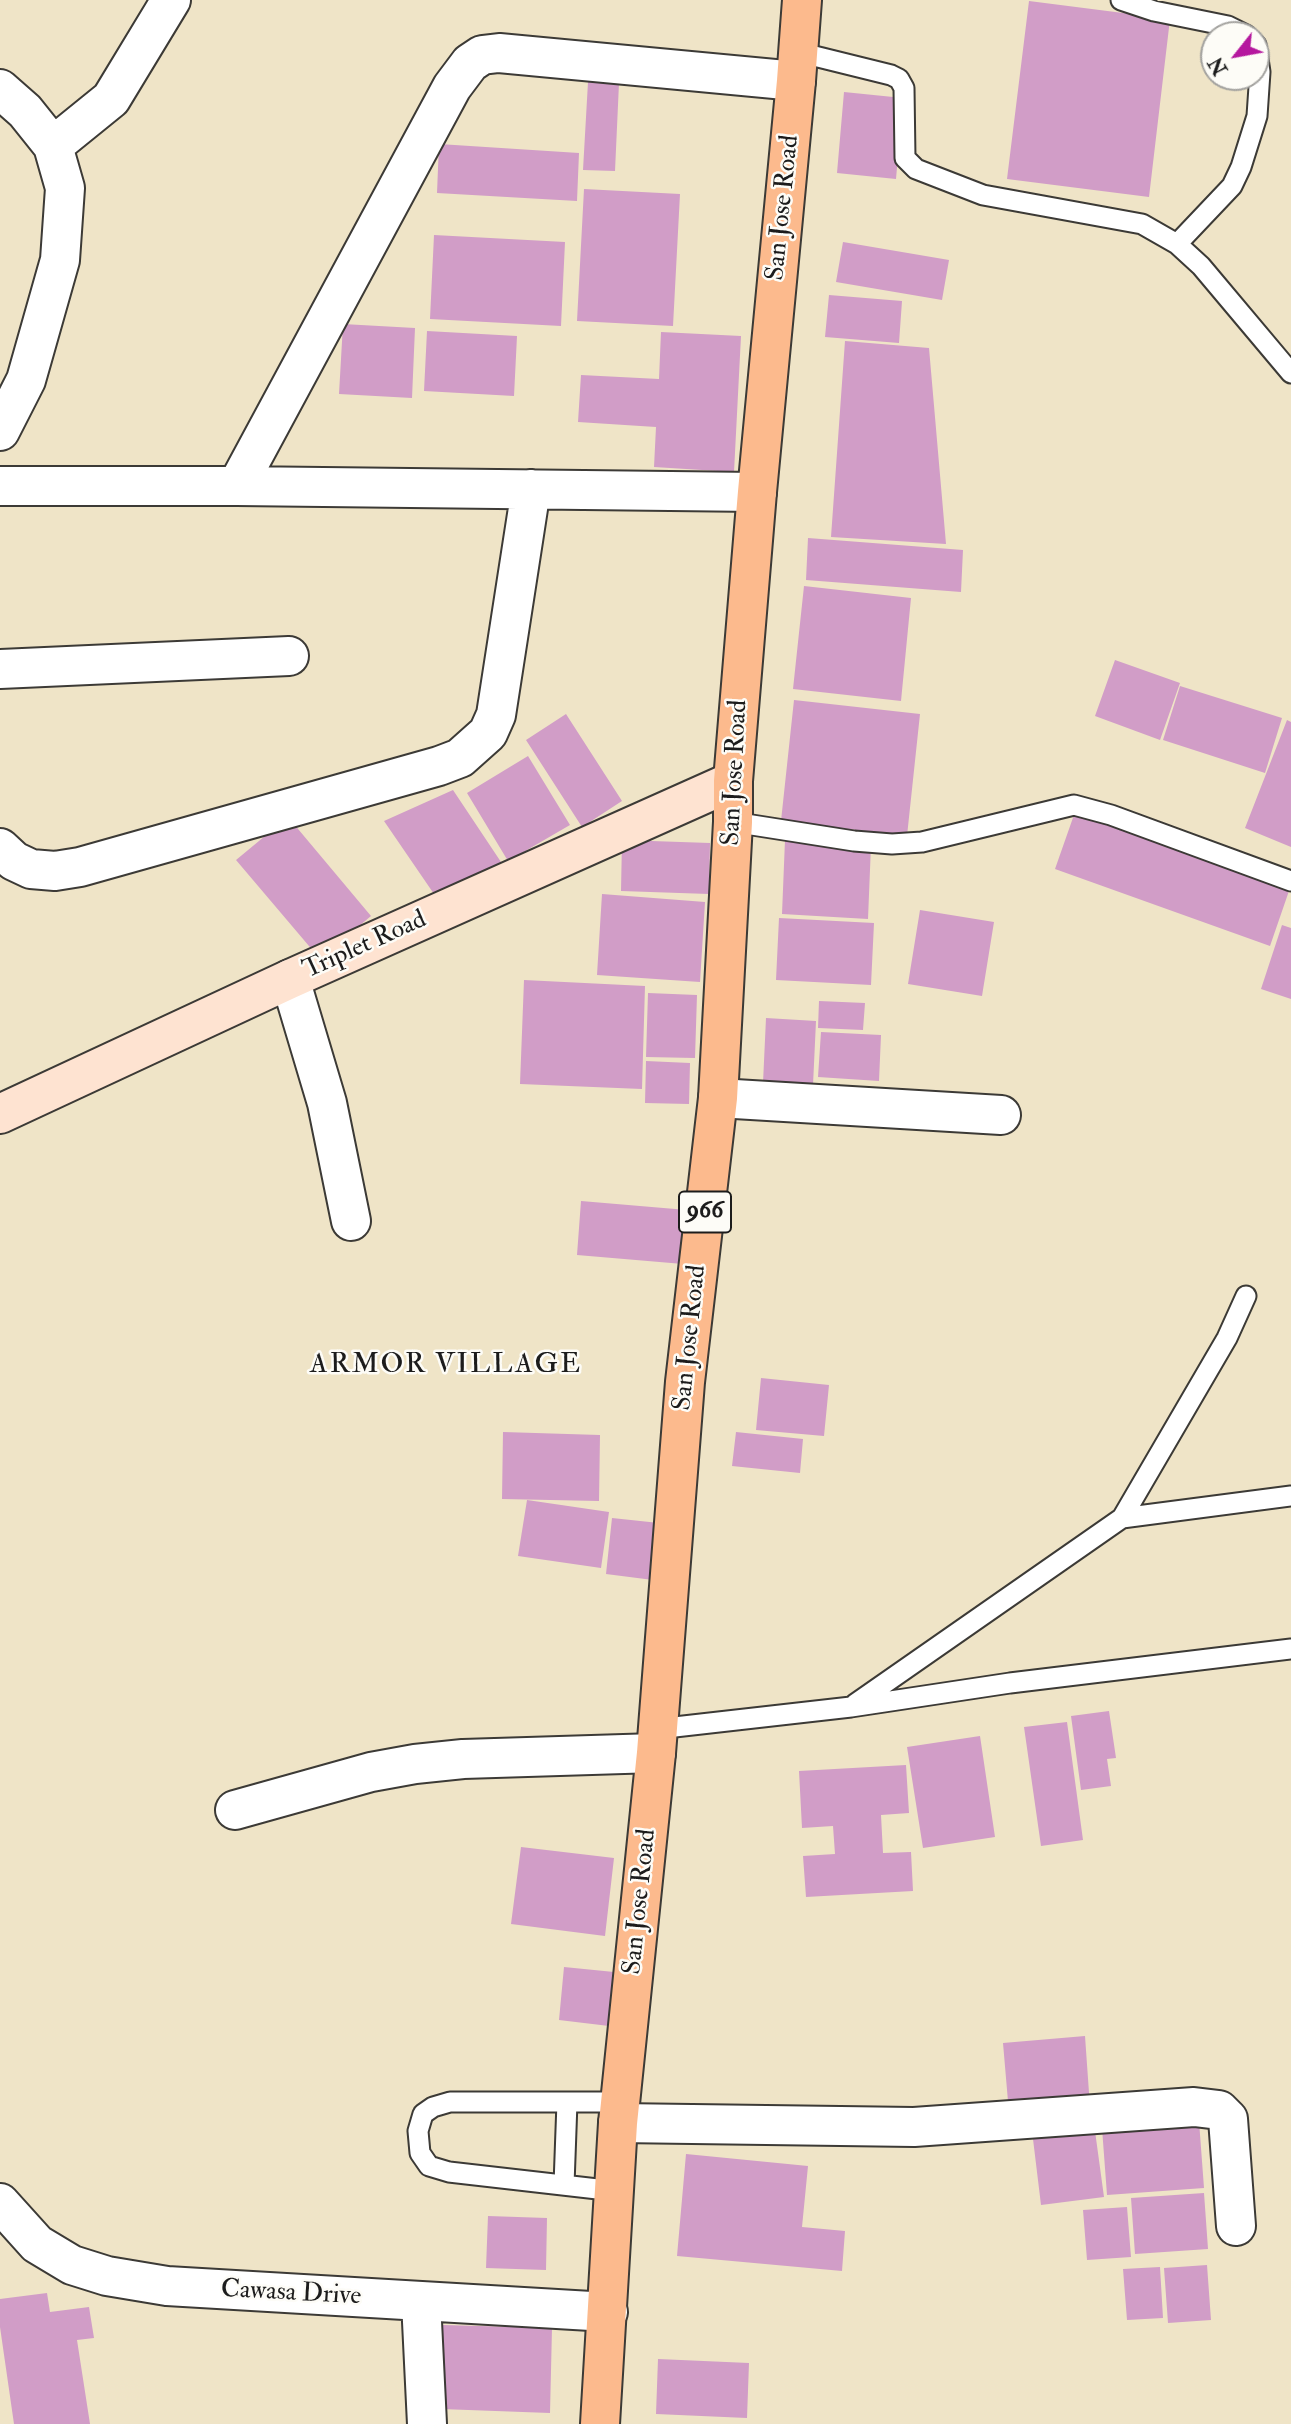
<!DOCTYPE html>
<html>
<head>
<meta charset="utf-8">
<style>
  body { margin:0 }
  #map { position:relative; width:1291px; height:2424px; overflow:hidden; background:#efe4c7; font-family:"IM FELL Double Pica",serif }
  canvas { display:block }
  .north { position:absolute; left:1200px; top:21px; width:70px; height:70px; box-sizing:border-box; background:#fdfcf7; border:2px solid #a3a29f; border-radius:50%; rotate:239deg; font-size:19px; font-weight:700; line-height:28px; text-align:center; color:#1c1c1c }
  .north::after { content:''; display:block; margin:auto; width:24px; height:32px; background:#b5179e; clip-path:polygon(50% 0,100% 100%,50% 72%,0 100%) }
</style>
</head>
<body>
<div id="map">
<canvas width="1291" height="2424"></canvas>
<div class="north">N</div>
</div>
<script>
const c = document.querySelector('canvas').getContext('2d');
c.lineJoin = 'round';
function paint(path, color) {
  c.fillStyle = color;
  c.fill(path, 'evenodd');
}
function shape(rows) {
  const path = new Path2D();
  for (const r of rows) {
    path.moveTo(r[0], r[1]);
    for (let i = 2; i < r.length; i += 2) path.lineTo(r[i], r[i + 1]);
  }
  return path;
}
function strokePath(path, color, width, dash) {
  c.strokeStyle = color;
  c.lineWidth = width;
  c.lineCap = dash ? 'butt' : 'round';
  c.setLineDash(dash || []);
  c.stroke(path);
}
function write(font, color, halo, rows, align = 'center') {
  c.font = font + ' "IM FELL Double Pica",serif';
  c.lineWidth = 5;
  c.setLineDash([]);
  c.textBaseline = 'middle';
  c.strokeStyle = halo;
  c.fillStyle = color;
  for (const [text, x, y, turn = 0] of rows) {
    c.save();
    c.translate(x, y);
    c.rotate((+turn || 0) * Math.PI / 180);
    c.textAlign = isNaN(turn) ? turn : align;
    if (halo) c.strokeText(text, 0, 0);
    c.fillText(text, 0, 0);
    c.restore();
  }
}
paint(shape([
  [1029,1,1170,19,1149,197,1007,179],
  [588,82,619,83,615,171,583,170],
  [844,92,903,98,896,179,837,173],
  [439,144,579,153,577,201,437,193],
  [584,189,680,194,673,326,577,321],
  [434,235,565,242,561,326,430,319],
  [843,242,949,260,942,300,836,282],
  [829,295,902,301,899,343,825,337],
  [343,324,415,328,412,398,339,394],
  [427,331,517,336,514,396,424,391],
  [661,332,741,336,734,472,654,467,656,427,578,422,581,375,659,379],
  [845,341,929,348,946,544,831,537],
  [808,538,963,550,961,592,806,580],
  [804,586,911,598,901,701,793,689],
  [1115,660,1180,683,1160,740,1095,716],
  [1180,686,1282,718,1265,773,1163,740],
  [794,700,920,714,907,836,781,821],
  [566,714,622,801,582,827,526,740],
  [1287,720,1291,722,1291,847,1245,828],
  [528,756,570,825,508,861,467,793],
  [453,790,503,865,434,894,384,821],
  [1075,812,1290,888,1270,946,1055,869],
  [288,817,371,916,320,959,236,860],
  [622,840,710,843,709,894,621,891],
  [785,840,871,845,868,919,782,914],
  [602,894,705,902,700,982,597,975],
  [920,910,994,922,982,996,908,984],
  [779,918,874,923,871,985,776,980],
  [1282,925,1291,928,1291,999,1261,989],
  [524,980,645,986,642,1089,520,1084],
  [648,993,697,995,695,1058,646,1057],
  [819,1001,865,1003,863,1030,818,1028],
  [766,1018,816,1021,813,1085,763,1083],
  [821,1032,881,1035,879,1081,818,1077],
  [646,1061,690,1063,689,1104,645,1103],
  [581,1201,687,1210,683,1264,577,1255],
  [761,1378,829,1385,824,1436,756,1430],
  [503,1432,600,1435,599,1501,502,1499],
  [736,1432,803,1439,800,1473,732,1466],
  [527,1500,609,1512,601,1568,518,1556],
  [612,1518,659,1523,653,1580,606,1574],
  [1109,1711,1116,1758,1107,1759,1111,1786,1081,1790,1071,1716],
  [1067,1722,1083,1840,1041,1846,1024,1727],
  [980,1736,995,1837,923,1848,907,1747],
  [906,1765,909,1813,881,1815,883,1853,911,1852,913,1891,806,1897,803,1856,835,1854,833,1826,802,1828,799,1771],
  [521,1847,614,1858,605,1936,511,1924],
  [564,1967,614,1972,609,2026,559,2020],
  [1085,2036,1090,2107,1009,2113,1003,2043],
  [1199,2121,1204,2188,1107,2195,1102,2128],
  [1095,2131,1104,2197,1041,2205,1033,2139],
  [686,2154,808,2166,802,2227,845,2231,842,2271,677,2256],
  [1204,2193,1208,2249,1135,2254,1131,2198],
  [1127,2207,1131,2257,1087,2260,1083,2210],
  [488,2216,547,2218,546,2270,486,2268],
  [1207,2265,1211,2320,1168,2323,1164,2268],
  [1160,2267,1163,2318,1127,2320,1123,2269],
  [47,2293,50,2312,89,2307,94,2338,77,2340,90,2424,14,2424,0,2327,0,2299],
  [443,2325,552,2328,550,2413,441,2409],
  [658,2359,749,2363,747,2418,656,2414]
]), '#d19dc7');
const lane = shape([
  [1121,0,1154,11,1228,26,1246,35],
  [798,52,891,75,899,79,904,88,905,158,916,169,983,195,1142,224,1177,244,1201,266,1291,373],
  [1177,244,1232,186,1241,167,1257,116,1260,72,1256,45],
  [733,822,854,841,892,844,922,842,1074,805,1111,815,1291,881],
  [1122,1518,1227,1338,1246,1296],
  [855,1704,1122,1518,1291,1496],
  [657,1729,851,1707,1010,1683,1291,1649],
  [564,2185,567,2102],
  [615,2191,449,2172,429,2166,420,2153,418,2131,423,2114,433,2107,450,2102,620,2102]
]);
const street = shape([
  [0,89,25,111,53,146,65,188,60,260,26,380,0,431],
  [53,146,111,99,171,0],
  [0,486,237,486,757,492],
  [237,486,452,87,470,63,482,55,499,53,796,81],
  [0,669,289,656],
  [0,848,14,861,31,869,55,871,80,867,439,766,460,758,488,733,496,715,531,489],
  [290,979,327,1103,351,1221],
  [718,1098,1001,1115],
  [235,1810,371,1772,415,1764,463,1759,656,1753],
  [618,2123,914,2127,1194,2107,1219,2110,1228,2119,1236,2226],
  [0,2203,37,2244,72,2265,107,2276,167,2286,608,2312],
  [421,2301,427,2424]
]);
const secondary = shape([
  [0,1114,290,979,733,781]
]);
const primary = shape([
  [600,2424,618,2123,656,1753,685,1382,718,1098,733,822,733,781,757,492,796,81,802,0]
]);
strokePath(lane, '#3c3a36', 23);
strokePath(street, '#3c3a36', 42);
strokePath(secondary, '#3c3a36', 42);
strokePath(primary, '#3c3a36', 42);
strokePath(lane, '#fff', 19);
strokePath(street, '#fff', 38);
strokePath(secondary, '#fee3d1', 38);
strokePath(primary, '#fcba8d', 38);
for (const [x, y, w] of [
  [705,1212,52]
]) {
  const box = new Path2D();
  box.roundRect(x - w / 2, y - 20.5, w, 41, 5);
  c.fillStyle = '#fdfcf7';
  c.fill(box);
  strokePath(box, '#1c1c1c', 2);
}
write('bold 24px', '#1c1c1c', null, [
  ["966",705,1212]
]);
write('26px', '#1c1c1c', '#fdfcf7', [
  ["San Jose Road",784,208,-84],
  ["San Jose Road",736,773,-87],
  ["Triplet Road",365,946,-24],
  ["San Jose Road",691,1338,-84],
  ["San Jose Road",641,1902,-84],
  ["Cawasa Drive",291,2294,3]
]);
c.letterSpacing = '2px';
write('28px', '#1c1c1c', '#fdfcf7', [
  ["ARMOR VILLAGE",446,1366]
]);
c.letterSpacing = '0px';
</script>
</body>
</html>
